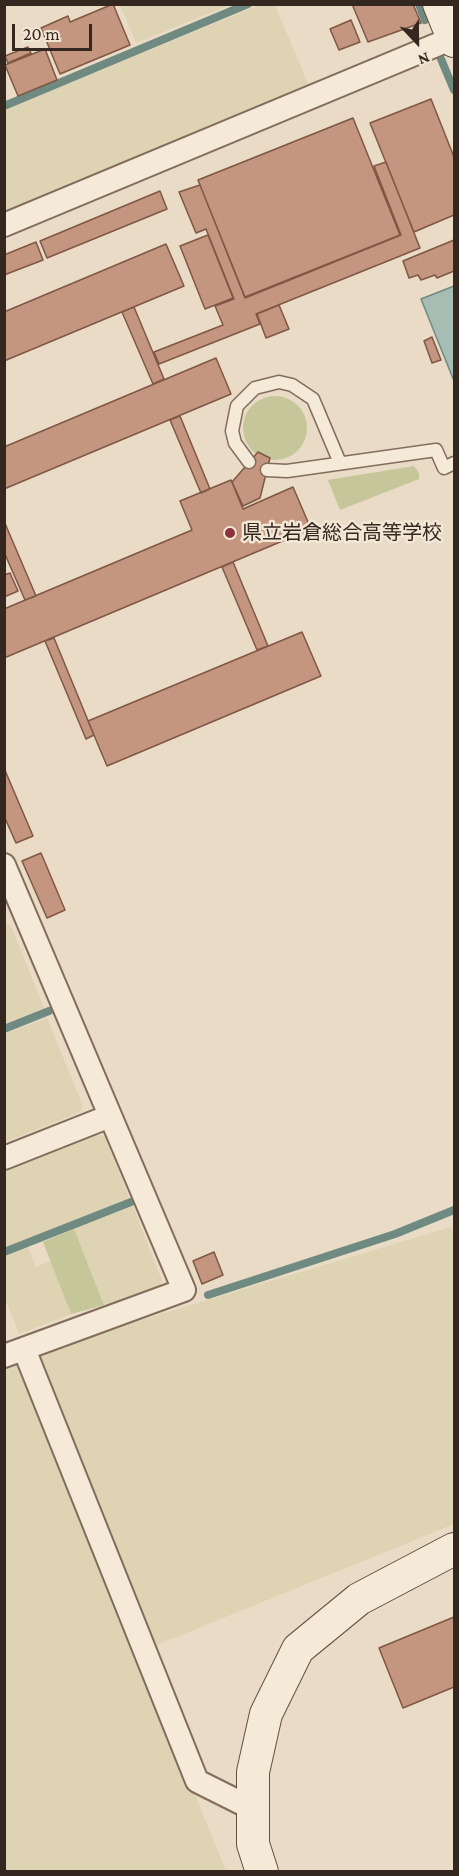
<!DOCTYPE html>
<html>
<head>
<meta charset="utf-8">
<style>
  body { margin:0 }
  #map { position:relative; width:459px; height:1876px; overflow:hidden; background:#e9dbc5; font-family:"Crimson Pro",serif }
  canvas { display:block }
  .frame { position:absolute; inset:0; border:6px solid #34271f; pointer-events:none }
  .north { position:absolute; left:387px; top:12px; width:60px; height:60px; -webkit-text-stroke:4px #f2e6d4; paint-order:stroke; rotate:158deg; font-size:16px; font-weight:700; line-height:24px; text-align:center; color:#34271f }
  .north::after { content:''; display:block; margin:auto; width:21px; height:27px; background:#34271f; clip-path:polygon(50% 0,100% 100%,50% 72%,0 100%) }
  .scale { position:absolute; left:12px; top:24px; width:80px; height:27px; box-sizing:border-box; border:3px solid #34271f; border-top:0; padding-left:8px; font-size:18px; line-height:21px; white-space:nowrap; color:#34271f; -webkit-text-stroke:4px #f2e6d4; paint-order:stroke }
</style>
</head>
<body>
<div id="map">
<canvas width="459" height="1876"></canvas>
<div class="frame"></div>
<div class="north">N</div>
<div class="scale">20 m</div>
</div>
<script>
const c = document.querySelector('canvas').getContext('2d');
c.lineJoin = 'round';
function paint(path, color) {
  c.fillStyle = color;
  c.fill(path, 'evenodd');
}
function shape(rows) {
  const path = new Path2D();
  for (const r of rows) {
    if (r.length === 3) {
      path.moveTo(r[0] + r[2], r[1]);
      path.arc(r[0], r[1], r[2], 0, 2 * Math.PI);
      continue;
    }
    path.moveTo(r[0], r[1]);
    for (let i = 2; i < r.length; i += 2) path.lineTo(r[i], r[i + 1]);
  }
  return path;
}
function strokePath(path, color, width, dash) {
  c.strokeStyle = color;
  c.lineWidth = width;
  c.lineCap = dash ? 'butt' : 'round';
  c.setLineDash(dash || []);
  c.stroke(path);
}
function write(font, color, halo, rows, align = 'center') {
  c.font = font + ' "Crimson Pro","Noto Sans JP",serif';
  c.lineWidth = 5;
  c.setLineDash([]);
  c.textBaseline = 'middle';
  c.strokeStyle = halo;
  c.fillStyle = color;
  for (const [text, x, y, turn = 0] of rows) {
    c.save();
    c.translate(x, y);
    c.rotate((+turn || 0) * Math.PI / 180);
    c.textAlign = isNaN(turn) ? turn : align;
    if (halo) c.strokeText(text, 0, 0);
    c.fillText(text, 0, 0);
    c.restore();
  }
}
paint(shape([
  [120,5,230,5,136,43],
  [259,5,275,5,309,86,5,210,5,110],
  [5,923,11,926,44,1008,5,1023],
  [47,1018,83,1106,80,1112,5,1142,5,1034],
  [97,1134,105,1137,129,1198,5,1247,5,1170],
  [133,1206,162,1281,159,1286,104,1305,74,1229],
  [451,1227,454,1236,454,1524,137,1653,226,1871,5,1872,5,1366,48,1348],
  [28,1247,36,1267,51,1261,71,1314,19,1334,5,1298,5,1256]
]), '#ded3b3');
paint(shape([
  [275,428,32],
  [414,466,419,473,419,479,340,510,328,480],
  [74,1229,104,1305,71,1314,43,1242]
]), '#c5c69a');
const water = shape([
  [454,286,454,381,421,299,454,286]
]);
paint(water, '#a6bdb4');
strokePath(water, '#6e8a81', 1.5);
strokePath(shape([
  [419,4,425,20],
  [441,59,454,90],
  [4,106,248,4],
  [4,1029,49,1011],
  [4,1252,131,1202],
  [208,1295,395,1234,454,1210]
]), '#6e8a81', 8);
const building = shape([
  [113,4,130,45,60,74,41,28,68,16,70,22,113,4],
  [352,4,413,4,421,23,368,42,352,4],
  [351,20,360,42,339,50,330,29,351,20],
  [28,47,31,53,8,63,5,56,28,47],
  [45,49,57,80,18,96,5,65,45,49],
  [431,99,454,157,454,215,414,232,370,123,431,99],
  [353,118,400,235,245,297,198,180,353,118],
  [386,162,420,248,256,314,260,324,159,364,154,352,223,325,215,306,234,299,206,229,196,233,179,192,200,185,245,298,401,235,374,166,386,162],
  [160,191,167,209,47,258,40,241,160,191],
  [208,235,233,298,205,309,180,246,208,235],
  [454,240,454,271,437,278,435,275,421,280,418,275,409,278,403,261,454,240],
  [36,242,43,260,4,275,4,255,36,242],
  [166,244,184,286,4,361,4,312,166,244],
  [279,305,289,329,266,338,257,314,279,305],
  [134,307,164,379,153,384,122,312,134,307],
  [432,337,441,360,432,363,424,341,432,337],
  [216,358,231,394,4,489,4,447,216,358],
  [180,416,210,489,201,493,170,420,180,416],
  [258,452,270,458,260,498,243,506,232,482,258,452],
  [231,480,243,509,293,487,311,529,4,658,4,609,192,530,180,501,231,480],
  [4,521,36,596,25,600,4,552,4,521],
  [233,562,268,646,257,650,222,567,233,562],
  [10,573,18,591,4,597,4,575,10,573],
  [302,632,321,676,107,766,88,721,302,632],
  [54,638,94,735,86,739,45,641,54,638],
  [4,768,33,836,16,843,4,816,4,768],
  [41,853,65,910,47,918,22,861,41,853],
  [214,1252,223,1275,202,1284,193,1261,214,1252],
  [454,1617,454,1687,403,1708,379,1648,454,1617]
]);
paint(building, '#c4957f');
strokePath(building, '#7f5745', 1.5);
const lane = shape([
  [249,462,235,443,232,431,237,406,255,388,279,382,292,385,313,399,340,463],
  [267,470,287,471,436,450,444,468,454,463]
]);
const street = shape([
  [4,225,453,38],
  [4,865,184,1290,4,1356],
  [4,1158,110,1116],
  [24,1349,197,1781,253,1809]
]);
const secondary = shape([
  [439,4,454,41],
  [262,1872,253,1844,253,1772,266,1714,298,1649,359,1599,454,1549]
]);
strokePath(lane, '#826d5d', 15);
strokePath(street, '#826d5d', 26);
strokePath(secondary, '#644f40', 34);
strokePath(lane, '#f5e9d7', 12);
strokePath(street, '#f5e9d7', 22);
strokePath(secondary, '#f5e9d7', 32);
for (const [x, y, r, color] of [
  [230,533,6,"#8b333d"]
]) {
  const dot = new Path2D();
  dot.arc(x, y, r, 0, 2 * Math.PI);
  c.fillStyle = color;
  c.fill(dot);
  strokePath(dot, '#f2e6d4', 2);
}
write('20px', '#34271f', '#f2e6d4', [
  ["県立岩倉総合高等学校",242,533]
], 'left');
</script>
</body>
</html>
